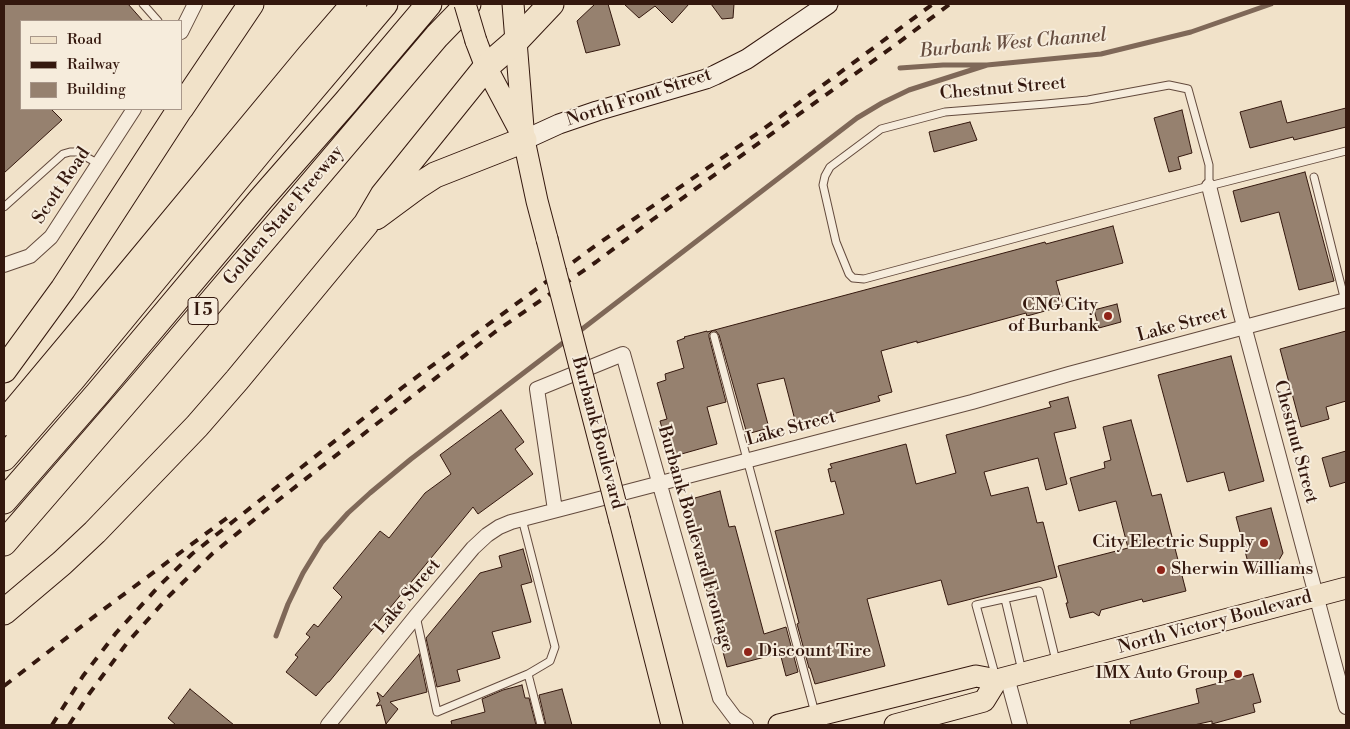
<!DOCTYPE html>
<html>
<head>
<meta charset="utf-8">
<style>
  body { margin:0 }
  #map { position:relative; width:1350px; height:729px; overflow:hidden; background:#f1e2c9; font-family:"Libre Bodoni",serif }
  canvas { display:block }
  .frame { position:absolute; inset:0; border:5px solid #34180e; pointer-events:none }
  .legend { position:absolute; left:20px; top:20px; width:162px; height:90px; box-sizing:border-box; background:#f6ecdc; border:1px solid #a8978a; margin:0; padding:6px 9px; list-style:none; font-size:15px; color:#34180e }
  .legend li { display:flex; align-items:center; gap:10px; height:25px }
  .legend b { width:25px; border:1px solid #a8978a }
</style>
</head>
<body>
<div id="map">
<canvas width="1350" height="729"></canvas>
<div class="frame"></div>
<ul class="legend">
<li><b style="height:6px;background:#f1e2c9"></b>Road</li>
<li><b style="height:6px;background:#34180e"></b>Railway</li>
<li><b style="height:14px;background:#96816f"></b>Building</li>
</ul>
</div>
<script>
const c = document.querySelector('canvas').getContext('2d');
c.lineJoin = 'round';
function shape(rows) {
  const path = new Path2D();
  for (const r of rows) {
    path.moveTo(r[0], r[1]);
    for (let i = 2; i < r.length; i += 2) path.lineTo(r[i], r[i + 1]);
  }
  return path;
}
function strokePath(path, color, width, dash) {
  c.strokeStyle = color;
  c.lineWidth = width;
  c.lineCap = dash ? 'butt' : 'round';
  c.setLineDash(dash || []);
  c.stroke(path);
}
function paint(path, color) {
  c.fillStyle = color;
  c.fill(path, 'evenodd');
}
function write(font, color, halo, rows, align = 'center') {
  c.font = font + ' "Libre Bodoni",serif';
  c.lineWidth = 4;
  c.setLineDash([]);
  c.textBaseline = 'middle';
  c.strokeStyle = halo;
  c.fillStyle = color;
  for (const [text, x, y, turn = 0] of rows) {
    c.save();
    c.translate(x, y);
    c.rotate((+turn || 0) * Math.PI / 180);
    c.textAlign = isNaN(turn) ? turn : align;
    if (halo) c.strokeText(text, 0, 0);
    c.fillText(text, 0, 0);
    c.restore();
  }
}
strokePath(shape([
  [900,68,943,65,987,65,1101,54,1191,32,1271,4],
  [577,333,857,118,882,103,909,90,987,65],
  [276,636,288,604,303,573,322,542,348,513,370,493,411,459,568,339]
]), '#7f6858', 5);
const building = shape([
  [4,4,128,4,143,21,21,21,21,109,51,109,62,120,4,173,4,4],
  [595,4,608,4,620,45,586,53,577,21,595,4],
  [624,4,689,4,672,23,655,6,639,18,624,4],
  [711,4,734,4,733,18,722,19,711,4],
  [1281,101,1287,123,1346,108,1346,127,1294,140,1293,137,1250,148,1240,112,1281,101],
  [1182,110,1192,153,1178,157,1181,169,1169,172,1154,118,1182,110],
  [970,122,977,140,934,152,929,132,970,122],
  [1305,172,1334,281,1299,290,1279,212,1241,222,1233,191,1305,172],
  [1113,226,1123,263,1056,281,1063,306,1027,316,1026,313,917,343,917,341,881,351,892,392,878,396,880,401,796,424,784,378,757,384,769,428,747,434,719,335,716,331,712,331,709,334,709,337,726,402,707,407,717,444,678,455,668,450,660,421,667,419,657,383,666,380,665,374,684,368,677,341,685,338,684,337,707,331,707,332,1045,242,1046,244,1113,226],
  [1117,304,1121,322,1099,328,1094,310,1117,304],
  [1346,331,1346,401,1326,407,1329,419,1301,427,1280,349,1346,331],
  [1231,356,1264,481,1229,491,1224,472,1187,482,1158,375,1231,356],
  [1068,397,1076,428,1054,433,1067,484,1046,490,1038,458,984,472,991,496,1028,487,1037,523,1043,522,1057,577,948,605,941,580,867,599,885,666,815,684,810,668,809,668,797,624,799,623,775,531,844,514,835,481,831,482,828,469,832,468,830,464,906,444,916,484,956,473,946,435,1051,407,1049,402,1068,397],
  [501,410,524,442,515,449,533,474,478,514,473,507,329,682,328,682,316,696,286,672,298,657,295,655,310,637,306,634,314,624,318,627,342,597,333,588,380,531,389,538,425,493,451,474,440,455,501,410],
  [1131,420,1152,496,1161,494,1186,591,1143,602,1142,599,1101,610,1099,616,1093,612,1070,618,1066,603,1068,603,1058,566,1128,548,1116,501,1079,511,1070,478,1105,468,1104,462,1111,460,1103,427,1131,420],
  [1346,451,1346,482,1330,487,1322,458,1346,451],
  [720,491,729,527,735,526,764,634,786,627,798,672,786,676,780,653,727,667,686,512,695,498,720,491],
  [1271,508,1283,553,1275,567,1251,574,1236,517,1271,508],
  [523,549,532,582,521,585,531,622,492,632,500,658,457,670,460,681,437,687,426,638,480,573,502,567,499,556,523,549],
  [419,654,427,692,390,702,398,709,386,724,381,705,376,706,380,701,377,692,383,697,419,654],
  [1253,674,1261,702,1253,704,1255,712,1212,724,1212,721,1194,725,1131,725,1130,721,1199,703,1196,689,1253,674],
  [522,685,525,698,529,698,536,725,452,725,451,721,485,712,482,699,503,690,522,685],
  [190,689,234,725,176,725,168,718,190,689],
  [562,689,572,725,546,725,539,695,562,689]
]);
paint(building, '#96816f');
strokePath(building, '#34180e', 1);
const lane = shape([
  [143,4,158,21],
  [1314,177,1345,301],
  [1209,186,1209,165,1188,89,1169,85,1088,100,1046,104,945,112,881,129,830,167,825,176,823,185,836,242,849,274,853,278,864,279,1209,186,1346,151],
  [4,207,63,154,70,152,77,152,99,164],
  [714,336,815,713],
  [1005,599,1022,671],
  [416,616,437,712,528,674,550,661,555,647,522,519],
  [528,674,541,725],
  [996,678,976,605,1039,591,1056,661]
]);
const street = shape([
  [181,32,195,4],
  [1209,186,1240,311,1346,707],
  [4,265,30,256,51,237,134,109],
  [555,510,537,389,623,354,720,698,735,718,746,725],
  [1007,677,1020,725],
  [328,725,416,616,473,548,487,535,499,527,511,522,972,402,1069,374,1346,300]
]);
const secondary = shape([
  [524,140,559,124,597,111,706,79,715,75,747,59,828,4]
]);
const primary = shape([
  [513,4,524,140,537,201,547,239],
  [476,41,486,67,520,131],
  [620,521,672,725],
  [779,725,976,676,997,680,1346,588],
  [895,725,984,701,997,680]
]);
const highway = shape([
  [181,108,251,4],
  [376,217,418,186,435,175,524,140],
  [4,370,63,289,180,109],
  [4,423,126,277,309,56,354,4],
  [4,458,72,380,263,148,385,4],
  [4,501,98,393,261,199,346,102,429,4],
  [4,543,145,380,437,36,468,4],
  [4,612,62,563,95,532,197,426,237,380,366,224,383,195,486,67,516,41,551,4]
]);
strokePath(lane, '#634a3d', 9);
strokePath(street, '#634a3d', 16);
strokePath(secondary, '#34180e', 21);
strokePath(primary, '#34180e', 23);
strokePath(highway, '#34180e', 27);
strokePath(lane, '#f6ecdc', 7);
strokePath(street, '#f6ecdc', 14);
strokePath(secondary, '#f6ecdc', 19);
strokePath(primary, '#f1e2c9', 21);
strokePath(highway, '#f1e2c9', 25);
strokePath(shape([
  [4,686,100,612,227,518],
  [52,725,83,676,116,633,160,585,192,554,403,387,595,246,758,133,933,4],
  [69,725,89,694,127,643,169,596,212,554,272,505,495,332,596,262,652,220,898,43,950,4]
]), '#34180e', 4, [9, 9]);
const primaryBridge = shape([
  [465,4,476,41],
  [547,239,620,521]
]);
strokePath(primaryBridge, '#34180e', 23, []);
strokePath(primaryBridge, '#f1e2c9', 21);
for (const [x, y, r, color] of [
  [1108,316,5,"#8f2418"],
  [1264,543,5,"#8f2418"],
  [1161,570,5,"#8f2418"],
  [748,652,5,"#8f2418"],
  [1238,674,5,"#8f2418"]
]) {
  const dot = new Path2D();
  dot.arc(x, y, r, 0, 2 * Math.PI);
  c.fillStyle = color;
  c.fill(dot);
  strokePath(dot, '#f6ecdc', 2);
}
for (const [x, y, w] of [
  [203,311,30]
]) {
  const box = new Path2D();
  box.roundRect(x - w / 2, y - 13.5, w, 27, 4);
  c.fillStyle = '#f6ecdc';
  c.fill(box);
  strokePath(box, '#34180e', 1);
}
write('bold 16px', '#34180e', null, [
  ["I 5",203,311]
]);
write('18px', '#34180e', '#f6ecdc', [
  ["Chestnut Street",1003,89,-5],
  ["North Front Street",639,98,-18],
  ["Scott Road",62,186,-56],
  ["Golden State Freeway",284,216,-50],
  ["Lake Street",1182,325,-15],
  ["Lake Street",791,429,-15],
  ["Burbank Boulevard",597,433,75],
  ["Chestnut Street",1295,442,75],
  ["Burbank Boulevard Frontage",695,539,74],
  ["Lake Street",408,597,-50],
  ["North Victory Boulevard",1215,623,-15]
]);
write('18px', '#34180e', '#f6ecdc', [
  ["CNG City",1098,306],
  ["of Burbank",1098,327],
  ["City Electric Supply",1254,543],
  ["Sherwin Williams",1171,570,"left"],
  ["Discount Tire",758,652,"left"],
  ["IMX Auto Group",1228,674]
], 'right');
write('italic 19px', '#664d3f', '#f6ecdc', [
  ["Burbank West Channel",1013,44,-5]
]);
</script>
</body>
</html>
